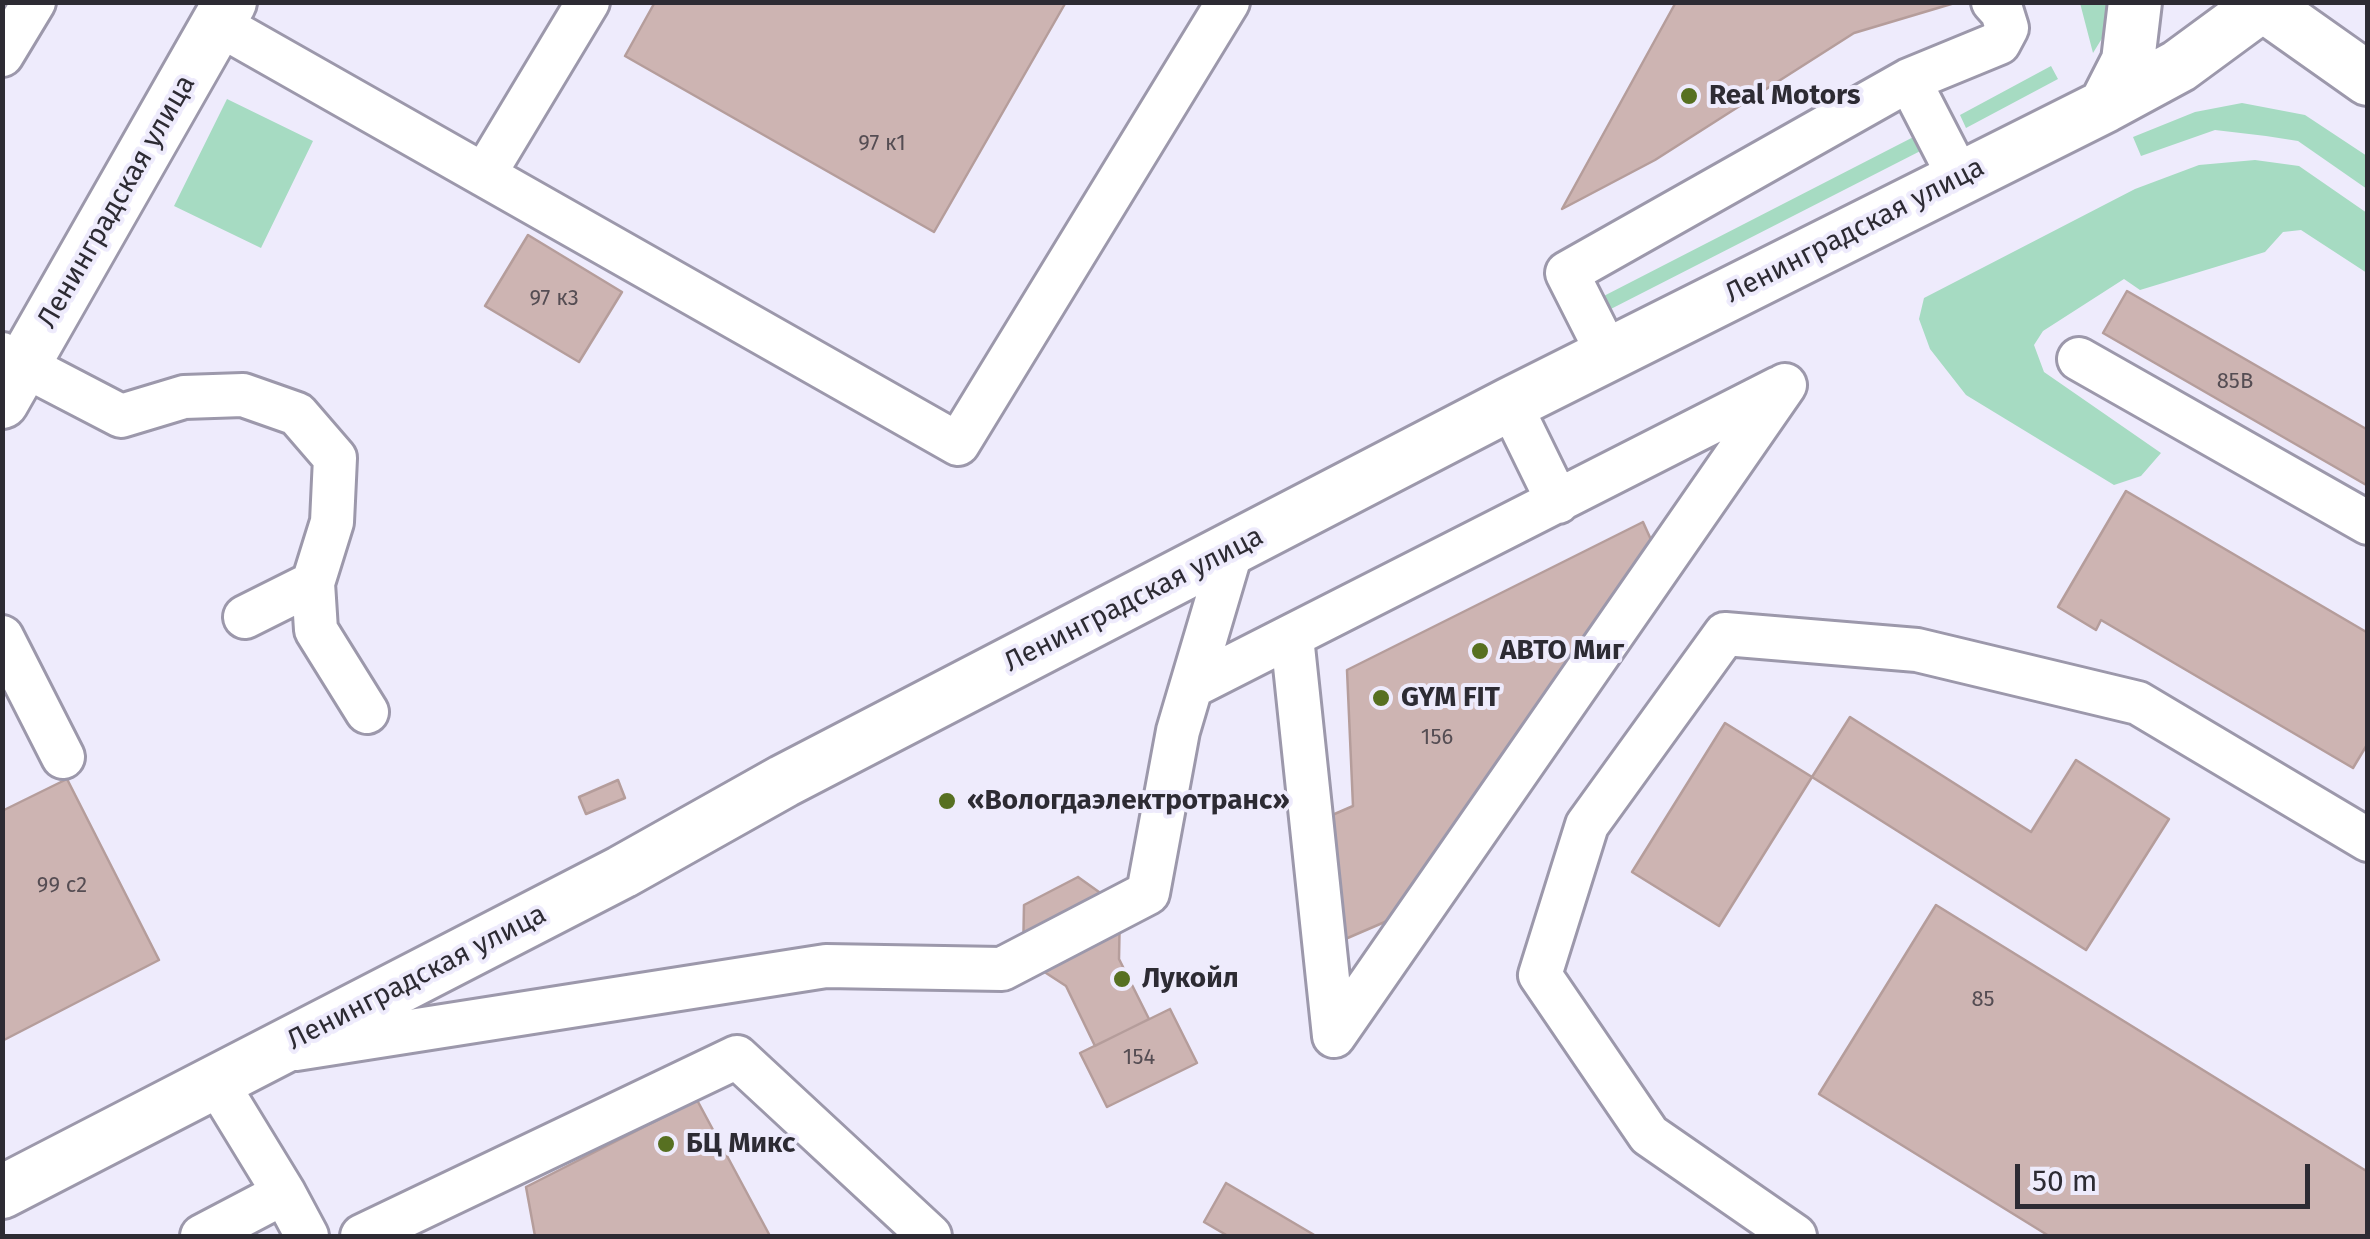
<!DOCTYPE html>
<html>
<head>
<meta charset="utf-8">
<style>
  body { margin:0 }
  #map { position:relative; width:2370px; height:1239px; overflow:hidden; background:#eeebfc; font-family:"Fira Sans",sans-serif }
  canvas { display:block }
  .frame { position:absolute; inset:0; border:5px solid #2d2b33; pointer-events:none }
  .scale { position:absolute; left:2015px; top:1164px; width:295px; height:45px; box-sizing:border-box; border:5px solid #2d2b33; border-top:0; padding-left:12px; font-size:30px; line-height:35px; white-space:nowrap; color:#2d2b33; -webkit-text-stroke:8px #eeebfc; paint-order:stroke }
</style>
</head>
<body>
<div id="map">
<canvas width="2370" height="1239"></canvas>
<div class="frame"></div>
<div class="scale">50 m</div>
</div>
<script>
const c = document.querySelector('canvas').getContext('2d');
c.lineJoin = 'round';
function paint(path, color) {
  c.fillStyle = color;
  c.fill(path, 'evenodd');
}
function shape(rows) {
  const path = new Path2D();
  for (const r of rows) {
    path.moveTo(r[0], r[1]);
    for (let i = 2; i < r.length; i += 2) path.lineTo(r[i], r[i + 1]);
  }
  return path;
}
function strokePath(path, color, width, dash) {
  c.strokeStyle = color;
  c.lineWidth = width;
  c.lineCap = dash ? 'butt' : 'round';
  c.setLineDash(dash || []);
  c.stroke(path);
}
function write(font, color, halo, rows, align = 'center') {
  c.font = font + ' "Fira Sans",sans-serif';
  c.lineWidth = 8;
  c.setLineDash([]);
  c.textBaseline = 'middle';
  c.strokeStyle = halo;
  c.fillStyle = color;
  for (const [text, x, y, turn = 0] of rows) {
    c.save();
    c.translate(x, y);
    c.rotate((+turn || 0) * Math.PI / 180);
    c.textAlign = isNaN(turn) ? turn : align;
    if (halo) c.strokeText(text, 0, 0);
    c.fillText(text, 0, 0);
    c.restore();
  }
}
paint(shape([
  [2080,3,2115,3,2109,27,2093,53],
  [2051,66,2058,79,1966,128,1960,115],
  [227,99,313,141,261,248,174,206],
  [2242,103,2305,115,2367,156,2367,189,2298,141,2266,136,2215,130,2141,156,2133,137,2195,112],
  [1929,129,1936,143,1603,313,1596,300],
  [2255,160,2299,166,2367,213,2367,273,2301,230,2283,232,2265,252,2140,290,2124,279,2043,331,2034,345,2044,372,2161,453,2141,476,2114,485,1966,395,1930,349,1919,319,1924,298,2135,189,2199,165]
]), '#a6dbc2');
const building = shape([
  [655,2,1066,2,934,232,625,56,655,2],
  [1676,2,1958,2,1854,33,1655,160,1562,209,1676,2],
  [528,235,622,292,579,362,485,306,528,235],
  [2127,291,2368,430,2368,486,2103,333,2127,291],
  [2126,491,2368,633,2368,743,2353,768,2101,620,2096,630,2058,607,2126,491],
  [1643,522,1657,553,1394,918,1343,940,1323,819,1353,806,1347,670,1643,522],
  [1850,717,2031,832,2076,760,2169,819,2086,950,1812,777,1850,717],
  [1725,723,1812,777,1719,926,1632,872,1725,723],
  [67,779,159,960,2,1041,2,811,67,779],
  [618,780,625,798,586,814,579,797,618,780],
  [1078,877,1120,907,1119,959,1149,1019,1095,1046,1066,986,1023,958,1024,905,1078,877],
  [1936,905,2368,1172,2368,1236,2049,1236,1819,1094,1936,905],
  [1170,1009,1197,1063,1107,1107,1080,1053,1170,1009],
  [697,1100,770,1236,535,1236,526,1187,697,1100],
  [1226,1183,1277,1213,1316,1236,1228,1236,1204,1222,1226,1183]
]);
paint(building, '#cdb4b2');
strokePath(building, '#b59d9b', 2.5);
const minor = shape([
  [218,24,958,444,1228,2],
  [2,55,34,2],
  [1909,80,1960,179],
  [484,175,588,2],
  [2,354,121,416,184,397,243,395,297,414,335,458,332,522,313,583,316,630,367,712],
  [1608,354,1567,273,1909,80,1999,43,2007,28,2002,12,1993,2],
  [2079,359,2368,523],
  [1510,404,1558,502],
  [245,617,313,583],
  [2,637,63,757],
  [1292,637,1334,1036,1785,385],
  [1191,687,1779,388],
  [296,1049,826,966,1002,969,1148,893,1178,731,1232,549],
  [284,1193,307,1236],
  [202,1236,284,1193,215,1080],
  [362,1236,737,1057,930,1236],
  [1795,1236,1649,1135,1540,975,1587,825,1725,634,1917,650,2138,703,2368,840]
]);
const major = shape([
  [2259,2,2368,79],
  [2105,106,2128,61,2135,2],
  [2,402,230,2],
  [2,1192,622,872,784,781,1510,404,2105,106,2179,66,2262,5]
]);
strokePath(minor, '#9c98ab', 48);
strokePath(major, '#9c98ab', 58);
strokePath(minor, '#fff', 42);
strokePath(major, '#fff', 52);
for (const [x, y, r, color] of [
  [1689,96,10,"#577021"],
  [1480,651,10,"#577021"],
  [1381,698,10,"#577021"],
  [947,801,10,"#577021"],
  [1122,979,10,"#577021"],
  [666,1144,10,"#577021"]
]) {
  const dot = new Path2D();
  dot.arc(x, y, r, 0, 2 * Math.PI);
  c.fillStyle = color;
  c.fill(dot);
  strokePath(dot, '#eeebfc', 4);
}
write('22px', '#554d53', null, [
  ["97 к1",882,144],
  ["97 к3",554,299],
  ["85В",2235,382],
  ["156",1437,738],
  ["99 с2",62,886],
  ["85",1983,1000],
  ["154",1139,1058]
]);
write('bold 28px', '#2d2b33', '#eeebfc', [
  ["Real Motors",1709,96],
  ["АВТО Миг",1500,651],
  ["GYM FIT",1401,698],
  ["«Вологдаэлектротранс»",967,801],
  ["Лукойл",1142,979],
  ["БЦ Микс",686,1144]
], 'left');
write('28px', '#2d2b33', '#eeebfc', [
  ["Ленинградская улица",117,202,-60],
  ["Ленинградская улица",1855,231,-27],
  ["Ленинградская улица",1134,600,-27],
  ["Ленинградская улица",417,978,-27]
]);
</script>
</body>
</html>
